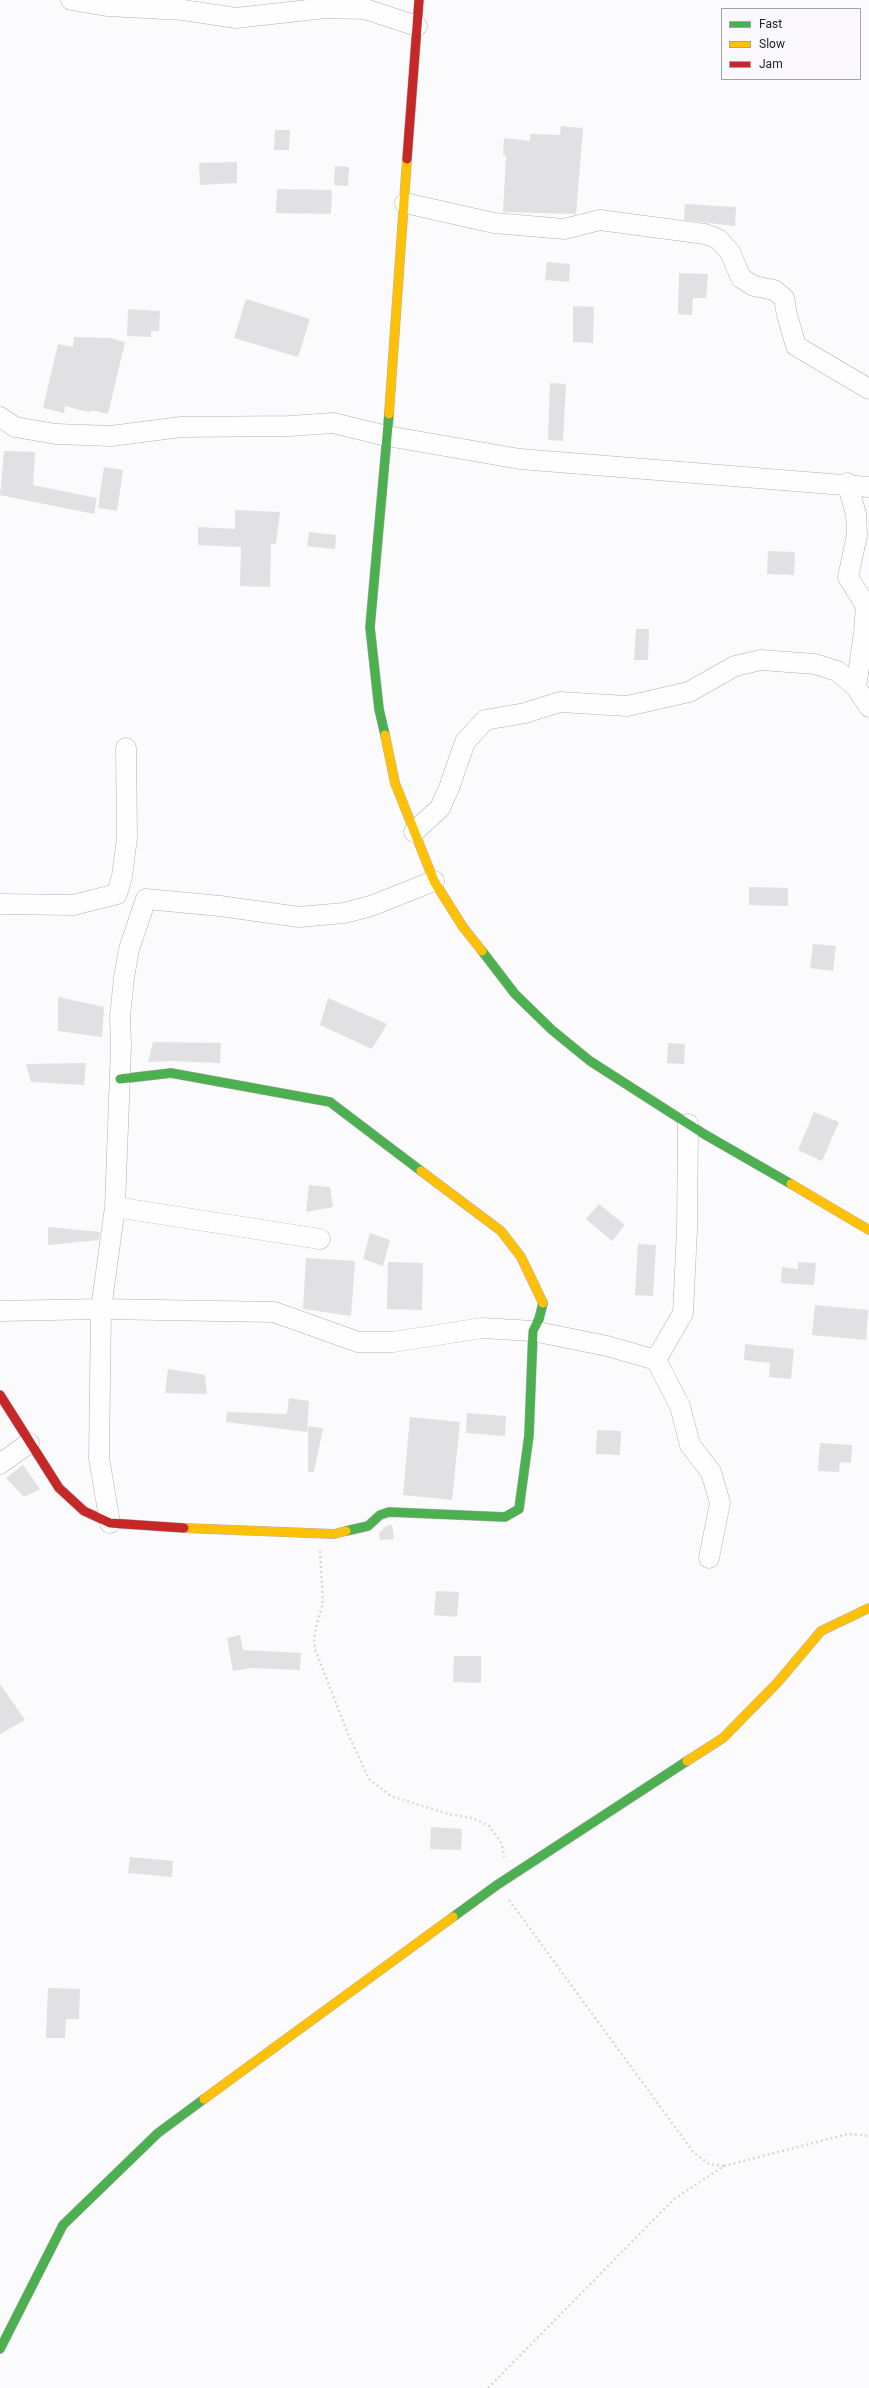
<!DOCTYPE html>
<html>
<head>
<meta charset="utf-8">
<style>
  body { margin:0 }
  #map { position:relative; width:869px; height:2388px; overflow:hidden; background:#fbfafc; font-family:Roboto,sans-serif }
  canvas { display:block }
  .legend { position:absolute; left:721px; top:8px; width:140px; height:72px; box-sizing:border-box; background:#fbf9fd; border:1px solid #a5a3a6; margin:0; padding:5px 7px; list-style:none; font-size:12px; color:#232224 }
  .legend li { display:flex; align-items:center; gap:8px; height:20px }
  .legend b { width:20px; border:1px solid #a5a3a6 }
</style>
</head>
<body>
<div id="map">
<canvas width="869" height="2388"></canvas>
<ul class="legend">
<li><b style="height:5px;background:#4caf50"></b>Fast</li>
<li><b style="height:5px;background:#ffc107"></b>Slow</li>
<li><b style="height:5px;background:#c62828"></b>Jam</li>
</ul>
</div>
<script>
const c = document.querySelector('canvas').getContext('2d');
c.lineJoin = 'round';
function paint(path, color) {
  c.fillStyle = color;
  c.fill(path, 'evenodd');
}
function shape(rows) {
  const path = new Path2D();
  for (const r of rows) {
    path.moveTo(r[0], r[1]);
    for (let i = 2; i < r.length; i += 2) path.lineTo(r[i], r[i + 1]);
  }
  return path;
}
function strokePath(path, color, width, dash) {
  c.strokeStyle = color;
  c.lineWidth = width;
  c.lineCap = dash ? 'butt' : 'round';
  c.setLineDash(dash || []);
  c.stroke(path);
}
paint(shape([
  [561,126,583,128,576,214,503,212,506,156,503,155,504,138,530,141,530,134,560,135],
  [275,130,290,130,289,150,274,150],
  [237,162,237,183,200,185,199,163],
  [335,166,349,167,348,186,334,185],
  [277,189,332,190,331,214,276,213],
  [685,204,736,207,735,226,684,220],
  [547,262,570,264,569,282,545,280],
  [679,273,708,274,706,298,693,298,692,315,678,314],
  [246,299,310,319,298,357,234,338],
  [573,306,594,307,593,343,573,342],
  [128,309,160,311,159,331,151,331,151,337,127,336],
  [74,337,110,338,125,342,108,414,91,410,91,412,84,411,65,406,64,413,43,408,58,344,73,347],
  [550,383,566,384,563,441,548,440],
  [4,451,35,452,33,485,97,498,94,514,0,495],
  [104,467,123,470,117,511,98,508],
  [235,510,280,512,276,544,271,544,270,587,240,586,241,547,198,545,198,527,235,529],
  [309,532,336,535,335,549,307,546],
  [768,551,795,552,794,575,767,574],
  [636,629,649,629,648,660,634,660],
  [749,887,788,888,788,906,749,905],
  [813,944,836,946,833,971,810,968],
  [58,997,104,1007,102,1037,58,1031],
  [328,998,387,1024,372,1049,320,1025],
  [153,1042,221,1043,220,1063,170,1061,148,1062],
  [668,1043,685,1044,684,1064,667,1063],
  [86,1063,84,1085,31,1082,26,1064],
  [814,1112,839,1122,822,1161,798,1150],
  [309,1185,330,1187,333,1207,306,1212],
  [599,1204,625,1225,612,1241,586,1219],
  [48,1227,100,1232,99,1240,48,1245],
  [370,1233,390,1240,383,1266,363,1259],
  [638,1244,656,1245,653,1296,635,1295],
  [306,1258,355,1261,351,1316,303,1309],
  [388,1262,423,1263,422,1310,387,1309],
  [798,1262,816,1263,814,1285,781,1283,782,1267,798,1269],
  [815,1305,868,1310,866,1340,812,1335],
  [745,1344,794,1349,791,1379,769,1377,770,1363,744,1360],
  [168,1369,205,1375,207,1394,165,1393],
  [289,1398,309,1401,307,1432,226,1422,227,1412,287,1414],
  [467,1413,506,1416,505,1436,466,1433],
  [410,1417,460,1422,452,1500,403,1495],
  [308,1426,323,1428,314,1472,308,1472],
  [597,1430,621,1431,620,1455,596,1454],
  [820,1443,852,1445,851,1463,840,1462,839,1472,818,1471],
  [23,1465,40,1489,24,1497,6,1478],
  [392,1525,394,1539,380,1540,379,1533,386,1526],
  [436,1591,459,1592,457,1617,434,1615],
  [240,1635,243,1650,301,1653,300,1670,251,1668,233,1671,227,1638],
  [454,1656,481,1656,481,1683,453,1682],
  [0,1684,25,1720,0,1734],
  [431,1827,462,1829,461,1850,430,1849],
  [130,1857,173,1861,172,1877,128,1873],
  [48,1988,80,1989,79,2019,66,2019,65,2038,46,2038]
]), '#e1e0e2');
const street = shape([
  [71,0,107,6,183,10,236,18,325,8,365,9,417,26],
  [405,203,494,223,564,229,600,220,705,234,718,239,730,252,741,278,754,286,774,290,784,298,787,315,796,346,869,389],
  [0,417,15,427,56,434,111,436,181,427,290,426,333,423,387,436,520,459,869,487],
  [847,483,856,514,857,535,848,577,866,606,864,633,856,687],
  [414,832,440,808,449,788,465,742,485,720,525,713,560,702,627,706,689,692,735,666,761,660,815,664,837,671,856,687,869,707],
  [0,904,73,905,117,894,122,876,127,838,126,748],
  [115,1207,320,1239],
  [0,1311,101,1309,274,1312,358,1342,393,1342,482,1328,533,1331,607,1346,656,1360,680,1406,690,1445,711,1472,720,1503,709,1558],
  [656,1360,683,1313,687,1230,688,1124],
  [0,1464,29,1443],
  [110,1523,99,1458,101,1309,115,1207,121,1046,120,1016,124,978,129,949,146,899,220,906,299,917,344,913,371,906,434,881]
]);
const fast = shape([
  [385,735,379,709,370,627,389,414],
  [482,951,515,994,552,1030,590,1061,704,1134,791,1184],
  [120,1079,171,1073,330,1102,421,1171],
  [346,1531,368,1526,380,1515,389,1512,505,1517,519,1509,529,1435,533,1331,539,1319,543,1303],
  [453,1917,497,1885,687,1761],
  [0,2349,63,2225,158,2133,204,2099]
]);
const slow = shape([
  [389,414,407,159],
  [385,735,395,783,434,881,463,927,482,951],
  [421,1171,501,1231,521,1257,543,1303],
  [791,1184,869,1230],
  [184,1528,334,1534,346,1531],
  [687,1761,723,1738,778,1682,821,1631,869,1608],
  [204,2099,453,1917]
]);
const jam = shape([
  [407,159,419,0],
  [0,1395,59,1488,84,1511,110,1523,184,1528]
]);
strokePath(street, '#b2b1b3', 21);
strokePath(fast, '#b2b1b3', 10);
strokePath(slow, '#b2b1b3', 10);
strokePath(jam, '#b2b1b3', 10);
strokePath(shape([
  [320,1551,323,1604,317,1623,314,1638,315,1649,348,1734,369,1779,391,1796,448,1814,472,1818,489,1826,502,1844,504,1857],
  [509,1900,694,2153,709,2164,724,2166],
  [488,2388,674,2199,724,2166,848,2134,869,2136]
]), '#d9d8d9', 2.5, [2, 3]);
strokePath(street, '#fefeff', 20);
strokePath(fast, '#4caf50', 9);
strokePath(slow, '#ffc107', 9);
strokePath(jam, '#c62828', 9);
</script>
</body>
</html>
